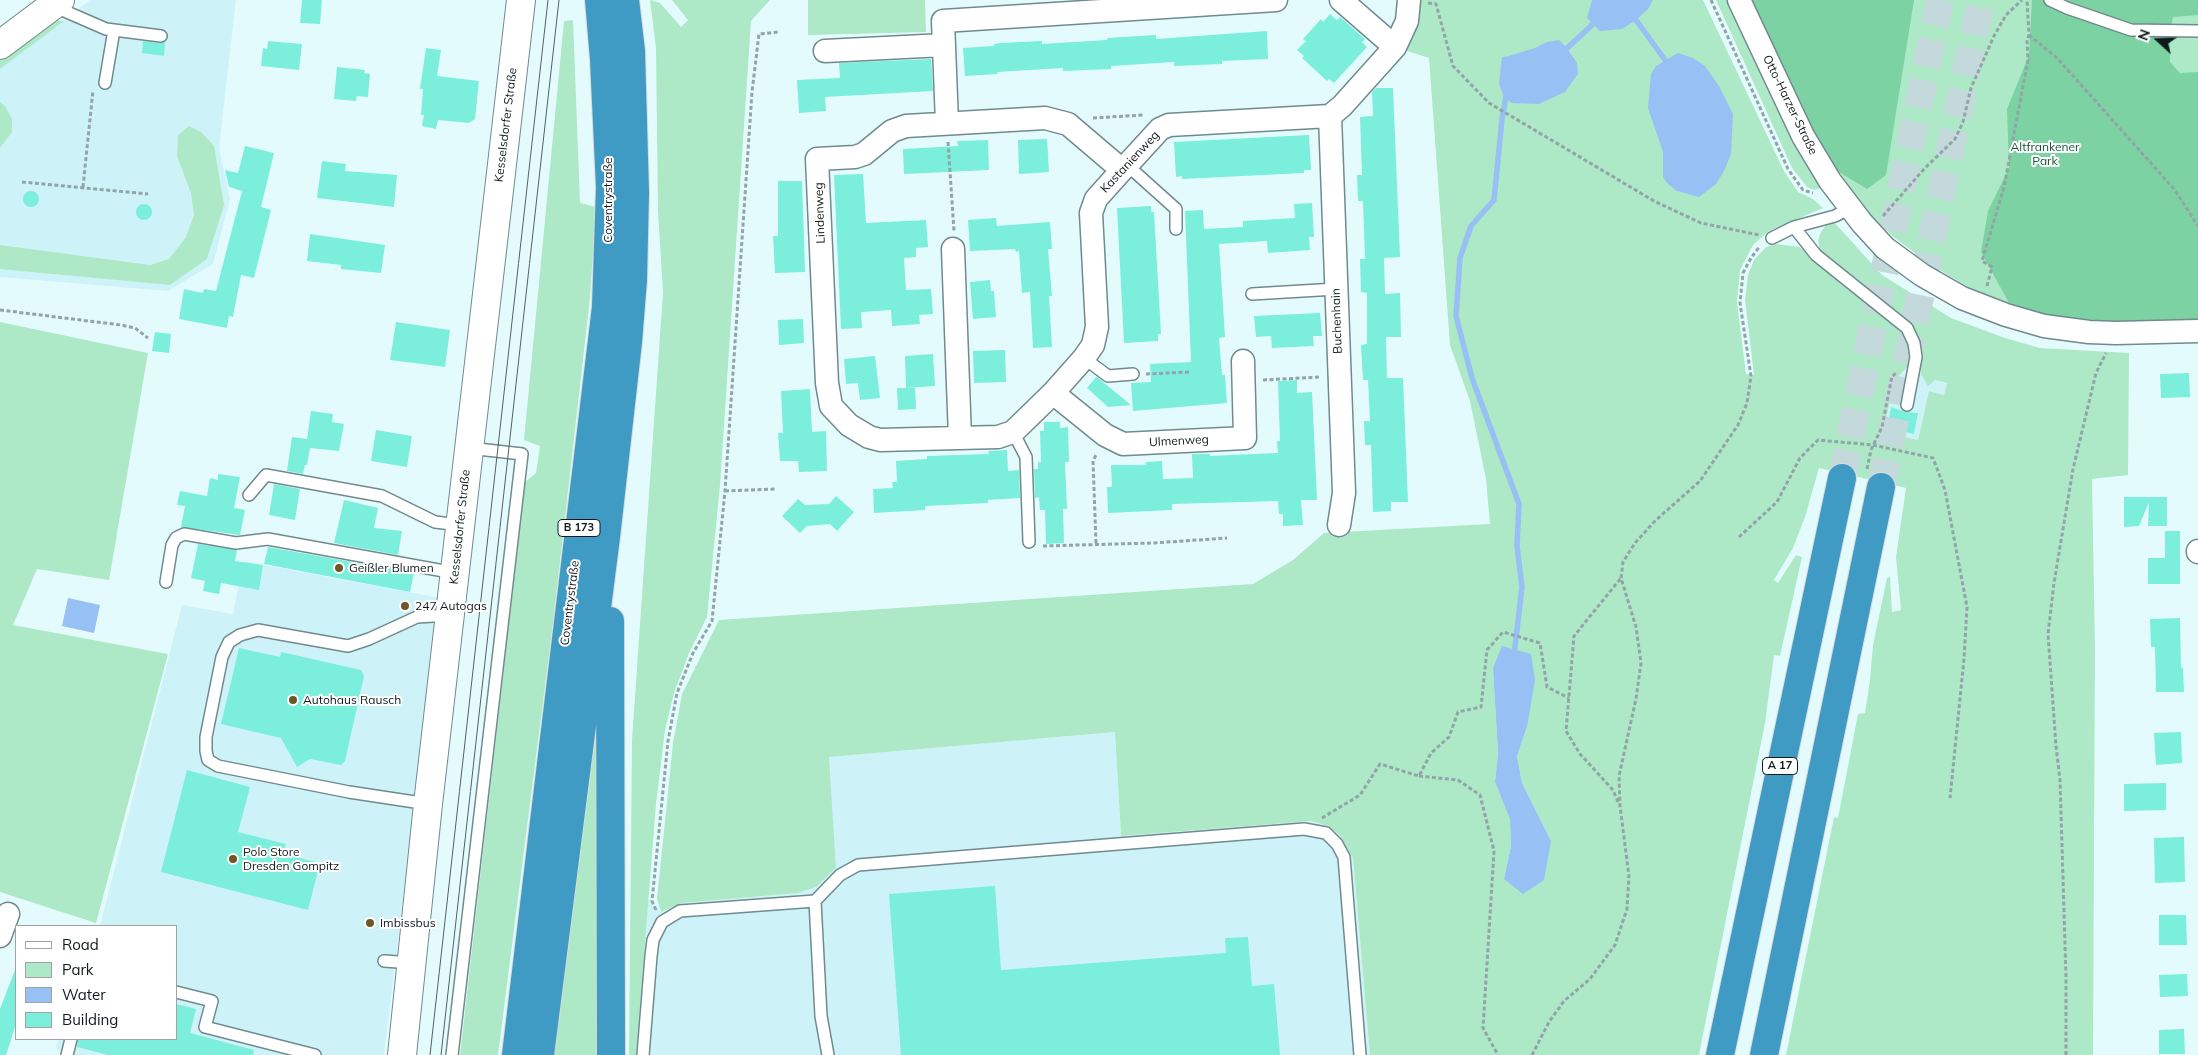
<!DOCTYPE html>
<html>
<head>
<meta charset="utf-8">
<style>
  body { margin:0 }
  #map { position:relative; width:2198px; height:1055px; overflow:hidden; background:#e4fbfe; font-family:Mulish,sans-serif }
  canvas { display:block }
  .legend { position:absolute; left:15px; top:925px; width:162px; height:115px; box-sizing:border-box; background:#fff; border:1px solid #9fa3a4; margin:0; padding:6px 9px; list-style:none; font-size:15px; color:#101a1c }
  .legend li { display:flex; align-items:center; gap:10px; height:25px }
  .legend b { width:25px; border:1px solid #9fa3a4 }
  .north { position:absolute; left:2133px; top:15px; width:50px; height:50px; -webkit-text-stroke:4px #fff; paint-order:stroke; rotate:290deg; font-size:14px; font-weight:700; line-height:20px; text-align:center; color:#101a1c }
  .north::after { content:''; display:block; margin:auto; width:18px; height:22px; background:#101a1c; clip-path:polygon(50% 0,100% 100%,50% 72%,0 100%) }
</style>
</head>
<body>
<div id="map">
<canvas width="2198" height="1055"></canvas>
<ul class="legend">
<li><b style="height:6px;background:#fff"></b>Road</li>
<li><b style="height:14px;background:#ade9c6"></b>Park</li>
<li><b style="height:14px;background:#97c0f4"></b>Water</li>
<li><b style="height:14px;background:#7beedc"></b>Building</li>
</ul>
<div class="north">N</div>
</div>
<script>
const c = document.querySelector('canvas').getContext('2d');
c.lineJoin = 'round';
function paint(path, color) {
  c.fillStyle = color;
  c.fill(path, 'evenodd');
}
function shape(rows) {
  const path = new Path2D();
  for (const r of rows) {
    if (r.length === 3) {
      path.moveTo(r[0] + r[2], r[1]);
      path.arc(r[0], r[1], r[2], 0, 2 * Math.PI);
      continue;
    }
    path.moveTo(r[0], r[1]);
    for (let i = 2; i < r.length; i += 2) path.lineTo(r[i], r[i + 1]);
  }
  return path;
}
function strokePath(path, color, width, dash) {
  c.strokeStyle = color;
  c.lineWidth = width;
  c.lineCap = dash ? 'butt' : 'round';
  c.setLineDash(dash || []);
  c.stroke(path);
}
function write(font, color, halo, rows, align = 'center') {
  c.font = font + ' Mulish,sans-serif';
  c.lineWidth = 4;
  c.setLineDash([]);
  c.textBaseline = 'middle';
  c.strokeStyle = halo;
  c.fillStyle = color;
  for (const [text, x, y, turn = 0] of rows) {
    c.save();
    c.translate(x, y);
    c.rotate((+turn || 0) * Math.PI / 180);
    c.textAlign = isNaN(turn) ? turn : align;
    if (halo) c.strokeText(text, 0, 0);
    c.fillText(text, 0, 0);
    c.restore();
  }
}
paint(shape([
  [90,0,236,0,219,148,230,199,213,264,168,291,0,277,0,69],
  [1908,366,1920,369,1921,374,1947,384,1944,395,1929,391,1918,440,1883,432,1895,380],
  [243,561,440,598,384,1055,78,1055,55,1049,59,1039,176,1039,176,926,100,926,182,605,233,614],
  [1115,732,1121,836,1311,821,1328,826,1339,834,1353,858,1370,1055,636,1055,648,899,652,901,661,912,682,903,798,893,816,887,836,868,828,757]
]), '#cdf3f9');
paint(shape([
  [650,0,660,3,681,27,688,20,672,0,770,0,751,21,720,485,707,617,689,653,674,693,665,730,656,804,636,1055,629,1055,632,740,663,292,658,211,656,48],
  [808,0,925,0,926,32,808,35],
  [1414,0,1703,0,1784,171,1798,192,1813,199,1823,208,1769,231,1753,245,1740,270,1737,302,1746,374,1754,375,1745,300,1748,275,1754,260,1766,247,1776,244,1800,247,1901,332,1909,348,1909,359,1908,366,1895,380,1883,432,1918,440,1929,391,1944,395,1947,383,1935,380,1928,386,1921,374,1919,341,1910,323,1820,251,1818,240,1821,232,1825,226,1834,222,1882,275,1951,318,2005,338,2040,348,2129,353,2128,475,2092,479,2095,648,2093,1055,1786,1055,1834,817,1838,818,1858,714,1865,713,1870,680,1873,645,1887,578,1890,577,1892,612,1901,610,1896,557,1906,488,1819,468,1805,517,1793,548,1774,580,1778,583,1796,555,1802,557,1780,656,1774,655,1765,723,1699,1055,1370,1055,1353,858,1339,834,1328,826,1311,821,1121,836,1115,732,829,757,836,868,816,887,798,893,682,903,661,912,657,899,673,743,682,694,719,620,1253,584,1293,560,1324,533,1490,524,1486,479,1470,401,1450,345,1429,58,1401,49],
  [1493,668,1527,727,1517,756,1522,783,1551,841,1504,879,1511,846,1510,818,1495,782,1498,753],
  [1716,0,1728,0,1795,143,1822,188,1814,190,1807,187,1792,168],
  [1751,0,2198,0,2198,320,2047,317,1970,288,1933,266,1896,239,1864,210,1811,129],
  [48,19,64,21,0,69,0,56],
  [573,20,580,203,596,207,590,298,553,623,498,1055,460,1055,525,482,536,473,540,446,524,440,564,21],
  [0,102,5,106,12,119,12,132,0,148],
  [189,126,201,132,214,146,224,205,207,259,170,285,0,269,0,245,150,265,169,259,186,237,194,215,191,193,177,156,178,135],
  [0,322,148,353,109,580,37,569,13,625,168,654,96,923,0,892],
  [599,669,603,1055,552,1055]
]), '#ade9c6');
paint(shape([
  [1751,0,1914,0,1886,175,1867,189,1839,172,1811,129],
  [2032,0,2198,0,2198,15,2173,17,2170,31,2170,62,2180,73,2198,72,2198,320,2095,323,2047,317,2009,303,1981,252,1988,211,2009,168,2007,109,2029,55]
]), '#7cd2a2');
paint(shape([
  [1592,0,1653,0,1648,9,1636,20,1622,29,1600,31,1587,18],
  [1559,40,1566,47,1577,63,1578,74,1565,92,1539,104,1511,103,1503,94,1499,84,1502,57,1509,56,1535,48,1547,42],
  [1678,53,1693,58,1705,66,1719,86,1733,114,1731,154,1724,171,1716,184,1699,197,1677,191,1668,184,1663,177,1663,152,1648,108,1651,74,1656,66],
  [68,598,100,605,94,633,62,626],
  [1502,646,1531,654,1535,680,1527,727,1517,756,1522,783,1551,841,1544,880,1523,894,1504,879,1511,846,1510,819,1495,782,1498,753,1493,668]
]), '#97c0f4');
strokePath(shape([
  [1636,20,1665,60],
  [1563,52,1593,24],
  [1507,90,1502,119,1494,200,1471,226,1460,258,1456,316,1472,378,1519,504,1517,546,1522,587,1514,655]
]), '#97c0f4', 5.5);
paint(shape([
  [302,0,322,0,320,24,300,23],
  [1330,14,1337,20,1340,17,1365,39,1362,42,1367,47,1334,83,1329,79,1327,81,1302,58,1304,56,1297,50,1306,41,1303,39,1321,19,1323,22],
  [1267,31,1268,59,1222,61,1222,64,1174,66,1174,62,1111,66,1111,69,1063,71,1063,68,997,72,998,74,965,76,963,48,994,46,994,44,1001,43,1042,41,1042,44,1107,40,1107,38,1156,35,1156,39],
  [143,41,160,43,165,42,164,56,142,53],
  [268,41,302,44,299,70,261,66,263,48,267,49],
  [426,48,441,50,437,76,479,81,475,119,469,123,438,120,436,129,422,126,424,115,421,115,423,89,420,89],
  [931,59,933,91,825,97,826,111,799,113,797,80,840,78,839,63],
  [337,67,365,70,364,73,370,74,368,97,357,96,356,101,334,99],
  [1376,88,1393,88,1400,257,1384,258,1385,294,1400,293,1401,337,1386,337,1387,378,1403,378,1408,502,1391,502,1391,511,1373,512,1371,445,1365,445,1364,421,1370,421,1368,380,1363,380,1361,345,1367,344,1367,293,1361,292,1360,259,1365,259,1363,201,1358,201,1357,175,1362,175,1360,117,1373,116,1372,92],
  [1309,135,1311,170,1304,170,1304,173,1182,179,1182,176,1176,177,1174,142],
  [1047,139,1049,172,1019,174,1018,140],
  [988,140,989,170,904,174,903,149,958,146,957,141],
  [245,146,274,153,261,207,271,210,254,278,241,275,233,317,229,316,227,328,179,319,184,289,203,293,204,289,216,291,242,191,229,187,225,170,238,173],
  [322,161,346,164,345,171,397,175,394,207,317,198],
  [863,174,866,223,926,220,928,247,916,248,916,257,904,258,906,290,931,289,933,314,919,315,920,324,892,326,891,310,861,312,862,328,841,329,834,175],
  [778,181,802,181,805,272,775,273,773,236,778,236],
  [31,199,8],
  [1312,203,1314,237,1309,237,1310,250,1268,253,1267,241,1219,244,1225,337,1219,338,1222,375,1225,375,1227,403,1133,411,1131,383,1151,382,1150,364,1191,362,1185,211,1203,210,1204,229,1243,227,1243,221,1295,218,1294,204],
  [144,212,8],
  [1151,206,1151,212,1154,212,1161,334,1158,334,1158,341,1124,343,1117,208],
  [996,218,997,226,1050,222,1052,249,1048,249,1052,296,1049,296,1052,347,1033,348,1030,292,1022,293,1019,251,1016,252,1015,249,970,251,968,220],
  [310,234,385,245,381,273,341,269,341,265,307,261],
  [990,280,991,291,994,291,996,317,973,319,970,282],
  [1320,313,1322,336,1313,336,1314,346,1272,348,1271,336,1256,337,1254,316],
  [803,319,804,343,779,345,778,320],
  [396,322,450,330,445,367,390,360],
  [155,332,171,334,169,353,152,351],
  [1005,350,1006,382,974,383,973,351],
  [933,354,935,386,907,388,915,387,916,409,898,410,897,388,906,388,905,356],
  [875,356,880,398,860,400,858,383,846,384,844,359],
  [2189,373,2190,397,2161,398,2160,374],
  [1096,377,1097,377,1131,405,1108,407,1087,388],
  [1297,380,1297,393,1312,392,1314,434,1317,500,1301,500,1303,525,1283,526,1283,514,1279,514,1278,501,1172,504,1172,510,1108,513,1107,487,1112,487,1111,465,1146,465,1146,462,1162,461,1163,479,1193,478,1192,454,1210,454,1210,456,1278,453,1277,441,1280,441,1278,381],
  [810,389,812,432,826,431,827,471,799,472,798,461,780,461,778,433,783,433,781,391],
  [1891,407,1905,412,1918,413,1914,434,1887,428],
  [311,411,333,414,332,422,344,424,339,451,310,448,307,465,305,465,303,474,287,471,292,437,307,439],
  [1044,422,1060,422,1060,428,1068,427,1069,462,1065,462,1067,509,1063,509,1064,543,1046,544,1045,510,1040,510,1039,497,1035,498,1034,469,1038,469,1038,462,1041,462,1040,431,1044,431],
  [376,430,412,436,407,467,371,461],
  [1007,450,1008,471,1019,470,1020,498,988,500,988,503,925,506,925,510,874,513,873,489,893,488,892,482,897,482,896,461,927,459,927,456,989,454,988,451],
  [218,474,240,477,234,508,245,510,240,535,181,527,185,506,177,505,180,491,207,496,210,478,218,480],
  [274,484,300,489,295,520,269,515],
  [836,496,854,512,837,531,830,524,807,526,800,533,782,516,798,499,805,505,829,504],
  [2124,497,2167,497,2167,526,2148,526,2149,502,2139,526,2124,527],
  [344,500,378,508,374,528,402,531,398,555,334,543],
  [2165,531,2180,531,2180,584,2148,584,2148,558,2165,558],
  [198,544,237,550,235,561,263,565,259,590,221,583,219,594,203,591,205,581,191,578],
  [268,547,414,573,410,592,264,564],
  [2180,618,2181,668,2183,668,2184,692,2156,692,2155,647,2151,647,2150,619],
  [239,648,280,657,281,652,361,670,364,676,345,761,341,765,310,759,297,767,281,738,221,724],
  [2181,732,2182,763,2156,765,2154,733],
  [187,770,250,787,238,832,286,844,283,854,320,863,308,910,161,872],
  [2166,783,2166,810,2124,811,2124,784],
  [2184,837,2185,882,2155,883,2154,838],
  [995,886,1001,970,1226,953,1225,938,1248,937,1252,986,1274,984,1280,1055,901,1055,889,894],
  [2159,915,2186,915,2187,945,2159,945],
  [15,970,16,1024,6,1055,0,1055,0,1009],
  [2187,974,2188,996,2160,997,2159,975],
  [176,1004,196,1009,190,1033,254,1050,253,1055,108,1055,77,1047,78,1039,176,1039],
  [2184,1029,2185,1054,2159,1054,2159,1030]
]), '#7beedc');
strokePath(shape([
  [1842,478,1940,0],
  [1881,487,1981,0]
]), '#c4d9dc', 28, [28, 14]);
const lane = shape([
  [2050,0,2067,8,2131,30,2198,31],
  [53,6,106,29,161,36],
  [105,83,114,30],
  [1127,165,1176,209,1176,229],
  [1794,227,1816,255,1907,328,1914,343,1916,357,1907,405],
  [1772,238,1794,227,1835,216,1850,208],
  [1252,294,1336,289],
  [1084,358,1108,376,1133,374],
  [1013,432,1026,457,1029,542],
  [249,495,266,475,382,496,435,522,460,525],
  [166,582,172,545,176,538,184,534,236,543,268,539,455,573],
  [428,804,349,792,218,766,208,760,206,751,206,737,222,657,229,642,240,635,258,630,348,646,369,639,417,617,450,615],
  [815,901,840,875,858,865,1304,829,1326,833,1337,844,1344,857,1360,1055],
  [384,961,412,963],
  [176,992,212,1001,205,1027,315,1055],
  [67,1055,71,1039],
  [452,1055,522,454,469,448],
  [643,1055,651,956,653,940,662,922,680,911,815,901,821,1016,828,1055]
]);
const street = shape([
  [1341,0,1395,47],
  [1739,0,1803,136,1830,181,1862,223,1885,248,1922,275,1962,298,2006,315,2044,326,2089,332,2116,333,2198,331],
  [825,51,944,45],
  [1330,116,1344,493,1339,525],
  [947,123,943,21,1276,0],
  [1122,170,1068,124,1045,118,906,126,892,131,864,154,855,157,817,159,827,383,831,406,849,425,869,437,880,440,998,437,1013,432,1053,393,1084,358,1093,345,1097,327,1091,213,1096,199,1122,170,1127,165,1160,129,1169,125,1330,116,1342,106,1395,47,1407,21,1409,0],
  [953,249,960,438],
  [1053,393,1105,435,1123,444,1245,438,1243,361],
  [2198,551,2198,552],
  [0,936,8,914]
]);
const secondary = shape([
  [0,45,60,0],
  [402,1055,428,804,521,0]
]);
const highway = shape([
  [610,621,611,1055],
  [516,1055,606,307,610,187,604,59,599,0],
  [540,1055,606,537,628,342,633,280,635,193,631,51,625,0],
  [1720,1055,1842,478],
  [1764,1055,1881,487]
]);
strokePath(lane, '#708a8e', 14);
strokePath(street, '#708a8e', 25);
strokePath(secondary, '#708a8e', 30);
strokePath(highway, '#d9dadb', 30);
strokePath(shape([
  [1711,0,1788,169,1803,190,1813,193],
  [1428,3,1436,4,1453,66,1489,103,1654,201,1701,223,1759,235],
  [2029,35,2057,58,2174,189,2198,226],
  [1093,118,1144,115],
  [948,142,954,231],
  [22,182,148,194],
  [83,187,93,90],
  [1883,216,1925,168,1955,139,1963,122,1971,88,1994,36,2006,15,2022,0],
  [1987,286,1992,267,1982,261,2004,187,2028,60,2027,40,2029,35,2027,0],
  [0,310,121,325,135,328,148,338],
  [1146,374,1190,372],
  [1263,380,1321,377],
  [1867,469,1871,450,1882,427,1892,376,1898,372],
  [725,491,775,489],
  [1739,537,1777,502,1800,458,1818,440,1873,445,1933,458,1945,490,1967,607,1964,659,1950,798],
  [1096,543,1093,461,1097,453],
  [1043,546,1153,543,1227,538],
  [1419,776,1458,780,1480,795,1494,851,1483,1028,1498,1055],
  [1618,802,1613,790,1580,754,1566,731,1574,636,1621,578],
  [1322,818,1360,795,1380,764,1419,776,1431,753,1449,737,1458,712,1481,707,1487,650,1503,632,1540,643,1547,687,1569,698],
  [656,910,652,901,668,741,677,693,693,653,712,621,725,491,752,92,759,34,778,32],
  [1532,1055,1549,1022,1564,1001,1590,979,1615,945,1627,909,1629,876,1620,806,1619,776,1636,699,1641,663,1636,627,1621,578,1623,562,1635,543,1655,521,1700,481,1738,425,1747,403,1751,376,1740,303,1743,273,1751,258,1760,246],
  [2066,1055,2066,977,2060,780,2056,746,2048,634,2054,583,2073,469,2096,373,2106,353]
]), '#92a4a7', 3, [4, 2.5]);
strokePath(lane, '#fff', 11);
strokePath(street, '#fff', 22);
strokePath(secondary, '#fff', 28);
strokePath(highway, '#3f9bc4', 28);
strokePath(shape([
  [430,1055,548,0],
  [441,1055,559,0]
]), '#526062', 1);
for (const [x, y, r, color] of [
  [339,568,5,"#6c5726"],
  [405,606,5,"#6c5726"],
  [293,700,5,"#6c5726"],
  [233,859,5,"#6c5726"],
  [370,923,5,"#6c5726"]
]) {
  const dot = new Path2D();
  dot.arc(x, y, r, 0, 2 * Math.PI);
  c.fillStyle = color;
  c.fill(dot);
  strokePath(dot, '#fff', 2);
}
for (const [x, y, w] of [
  [579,528,42],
  [1780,766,35]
]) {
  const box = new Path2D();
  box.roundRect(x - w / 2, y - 8.5, w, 17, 4);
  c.fillStyle = '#fff';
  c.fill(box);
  strokePath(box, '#101a1c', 1);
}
write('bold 11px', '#101a1c', null, [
  ["B 173",579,528],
  ["A 17",1780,766]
]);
write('12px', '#101a1c', '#fff', [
  ["Otto-Harzer-Straße",1790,105,64],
  ["Kesselsdorfer Straße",506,125,-83],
  ["Kastanienweg",1130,162,-47],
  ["Coventrystraße",608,200,-90],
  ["Lindenweg",820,213,-92],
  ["Buchenhain",1337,321,-92],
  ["Ulmenweg",1179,441,-3],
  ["Kesselsdorfer Straße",460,527,-84],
  ["Coventrystraße",570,603,-83]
]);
write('12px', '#145537', '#fff', [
  ["Altfrankener",2045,147],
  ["Park",2045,161]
]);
write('12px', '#101a1c', '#fff', [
  ["Geißler Blumen",349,568],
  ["247 Autogas",415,606],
  ["Autohaus Rausch",303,700],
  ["Polo Store",243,852],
  ["Dresden Gompitz",243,866],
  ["Imbissbus",380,923]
], 'left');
</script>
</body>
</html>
